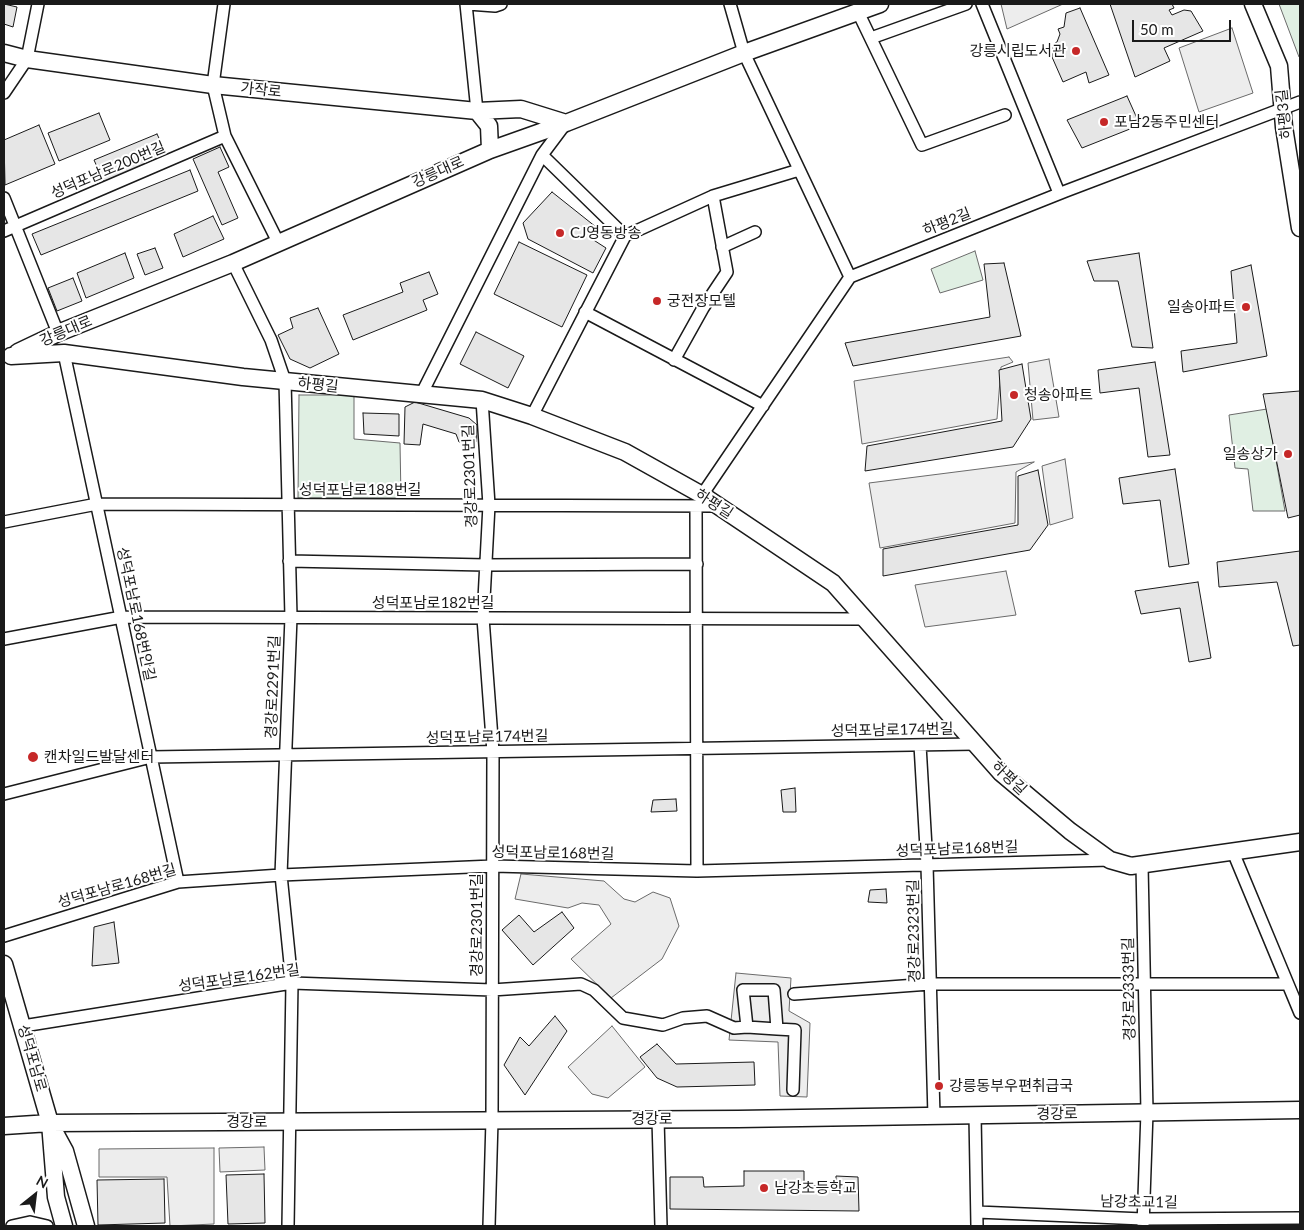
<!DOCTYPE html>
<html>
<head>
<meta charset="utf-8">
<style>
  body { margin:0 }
  #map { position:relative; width:1304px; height:1230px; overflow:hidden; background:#fff; font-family:Lato,sans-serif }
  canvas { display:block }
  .frame { position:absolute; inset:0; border:5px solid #1a1a1a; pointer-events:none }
  .north { position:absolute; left:10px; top:1170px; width:50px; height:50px; -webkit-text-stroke:4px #fff; paint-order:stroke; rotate:29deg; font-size:14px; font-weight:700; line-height:20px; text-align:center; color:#1a1a1a }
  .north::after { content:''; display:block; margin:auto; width:18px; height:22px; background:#1a1a1a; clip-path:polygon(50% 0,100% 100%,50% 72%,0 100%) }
  .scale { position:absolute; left:1132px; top:20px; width:99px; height:22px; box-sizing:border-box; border:2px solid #1a1a1a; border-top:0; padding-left:6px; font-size:15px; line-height:18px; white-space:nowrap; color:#1a1a1a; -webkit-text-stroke:4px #fff; paint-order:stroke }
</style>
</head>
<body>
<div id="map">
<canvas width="1304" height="1230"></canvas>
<div class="frame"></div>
<div class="north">N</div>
<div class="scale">50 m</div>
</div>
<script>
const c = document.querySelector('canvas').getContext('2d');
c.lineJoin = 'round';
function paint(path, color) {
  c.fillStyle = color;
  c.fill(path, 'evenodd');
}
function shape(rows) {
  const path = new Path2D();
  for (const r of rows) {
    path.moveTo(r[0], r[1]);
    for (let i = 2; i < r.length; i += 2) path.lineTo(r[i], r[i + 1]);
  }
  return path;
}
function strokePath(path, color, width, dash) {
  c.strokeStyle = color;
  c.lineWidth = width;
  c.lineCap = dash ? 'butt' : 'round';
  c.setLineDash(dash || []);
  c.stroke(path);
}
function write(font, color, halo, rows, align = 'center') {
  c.font = font + ' Lato,"Noto Sans KR",sans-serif';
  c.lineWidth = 4;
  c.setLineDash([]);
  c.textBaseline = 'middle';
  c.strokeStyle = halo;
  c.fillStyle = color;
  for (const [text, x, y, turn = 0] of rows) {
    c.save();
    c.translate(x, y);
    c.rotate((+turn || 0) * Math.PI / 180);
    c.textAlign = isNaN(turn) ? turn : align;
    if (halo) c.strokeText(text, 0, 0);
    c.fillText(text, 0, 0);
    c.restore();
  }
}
const green = shape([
  [1279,4,1300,4,1300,58,1299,57,1279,4],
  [975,251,983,280,940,293,931,269,975,251],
  [299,395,354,395,354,439,400,443,401,498,298,498,299,395],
  [1267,409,1285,511,1253,511,1248,469,1235,468,1229,415,1267,409]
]);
paint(green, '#e0efe3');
strokePath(green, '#6a6a6a', 1);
const parking = shape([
  [1001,4,1063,4,1007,29,1001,4],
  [1232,28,1253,93,1199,112,1179,48,1232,28],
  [1009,357,1013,362,1001,367,997,419,862,444,854,381,1009,357],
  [1049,359,1059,417,1033,420,1028,363,1049,359],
  [1065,459,1073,518,1050,525,1042,466,1065,459],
  [1034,462,1016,472,1015,523,880,548,869,483,1034,462],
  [1006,571,1016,615,925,627,915,585,1006,571],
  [521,874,604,881,624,899,635,902,653,892,670,898,679,926,662,959,611,998,571,959,611,924,599,905,582,903,568,908,515,899,521,874],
  [736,973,791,978,789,1011,810,1023,807,1097,780,1096,778,1042,729,1040,736,973],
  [612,1026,645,1067,608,1098,592,1094,568,1067,612,1026],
  [264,1147,265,1170,220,1172,219,1148,264,1147],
  [214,1148,214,1224,170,1226,167,1177,99,1177,99,1149,214,1148]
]);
paint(parking, '#ededed');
strokePath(parking, '#6a6a6a', 1);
const building = shape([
  [4,4,17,7,13,27,4,24,4,4],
  [1110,4,1172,4,1174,8,1169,10,1172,15,1184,10,1191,11,1203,31,1164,48,1170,61,1135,77,1110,4],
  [1080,8,1109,75,1089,83,1086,72,1063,82,1052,57,1052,45,1057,42,1060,34,1058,29,1064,27,1066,13,1080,8],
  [1127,96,1140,125,1082,148,1067,120,1127,96],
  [99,113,110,140,59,161,48,133,99,113],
  [39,125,55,164,5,185,4,140,39,125],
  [157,134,167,155,104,182,94,160,157,134],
  [220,147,229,167,218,172,238,218,222,225,193,159,220,147],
  [190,170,198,191,41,255,32,234,190,170],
  [552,192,596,227,592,239,606,248,593,273,528,239,523,223,552,192],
  [213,216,224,239,183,257,174,234,213,216],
  [519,242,587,275,562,327,494,294,519,242],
  [155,248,163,268,145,275,137,254,155,248],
  [125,253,134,278,86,298,77,273,125,253],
  [1139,253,1153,348,1132,347,1118,281,1094,281,1087,261,1139,253],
  [1004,263,1021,336,853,366,845,343,990,317,984,264,1004,263],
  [1251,265,1267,356,1183,372,1181,351,1237,343,1231,271,1251,265],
  [429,272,438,294,423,300,427,310,353,340,343,315,403,292,400,283,429,272],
  [73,278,82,301,57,311,48,288,73,278],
  [318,308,339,354,310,368,290,359,278,335,293,328,290,318,318,308],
  [476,332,524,356,508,388,460,364,476,332],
  [1155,362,1170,455,1148,457,1139,388,1100,393,1098,370,1155,362],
  [1022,364,1031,419,1013,447,865,471,867,446,1002,421,999,370,1022,364],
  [1300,391,1300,515,1288,518,1263,394,1300,391],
  [415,402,469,418,477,425,476,442,459,442,456,434,423,424,420,445,404,444,405,407,415,402],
  [363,413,399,414,399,436,364,434,363,413],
  [1175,469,1189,564,1169,567,1160,500,1123,504,1119,478,1175,469],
  [1038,470,1048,525,1030,550,883,576,883,549,1018,525,1018,476,1038,470],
  [1300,551,1300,645,1293,646,1277,582,1219,587,1217,562,1300,551],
  [1198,582,1211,658,1189,662,1180,608,1141,614,1135,591,1198,582],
  [795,788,796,812,783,812,781,790,795,788],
  [676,799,677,811,651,812,653,800,676,799],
  [886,889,887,903,868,902,870,890,886,889],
  [562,912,574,928,533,965,502,930,519,915,534,932,562,912],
  [114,922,119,963,92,966,94,927,114,922],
  [555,1016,567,1031,525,1095,504,1065,520,1037,529,1046,555,1016],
  [657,1044,676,1064,754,1062,755,1085,677,1087,657,1078,640,1057,657,1044],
  [744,1171,804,1171,804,1186,836,1185,836,1176,858,1177,859,1211,670,1209,670,1177,703,1177,704,1187,744,1186,744,1171],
  [264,1174,265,1223,228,1224,226,1175,264,1174],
  [164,1179,165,1223,98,1225,97,1180,164,1179]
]);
paint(building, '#e6e6e6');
strokePath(building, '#1a1a1a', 1);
const street = shape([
  [224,4,213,85,225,136,278,242],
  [466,4,477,111],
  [468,4,495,6,501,4],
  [730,4,744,53,850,277],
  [982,4,1059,193],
  [858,12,922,145,1005,115],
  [871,38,966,4],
  [4,93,27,59,38,4],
  [542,155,625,236],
  [4,198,58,333],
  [4,231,225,136],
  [722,247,755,232],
  [233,263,271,340,285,381,291,617,281,875,292,983,288,1226],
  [585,312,763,406],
  [64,353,178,882],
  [674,360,703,308,727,272,713,196],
  [421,395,542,155,566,123],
  [482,400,489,505,483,618,493,752,492,1120,489,1226],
  [532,416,625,236,713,196,799,170],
  [702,495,850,277,1066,191,1300,102],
  [696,506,697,871],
  [4,522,97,504,717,506],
  [289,561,486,565,697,564],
  [4,639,122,617,864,619],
  [920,745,927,865,934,1116],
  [4,794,151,757,975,744],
  [1233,852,1300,1013],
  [1142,865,1147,1112,1143,1226],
  [4,936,178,882,281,875,493,866,697,871,1110,860],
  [794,994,930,984,1287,984],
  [23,1026,292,983,492,990,581,984,594,990,623,1018,663,1025,683,1018,707,1016,734,1028,747,1027,743,990,774,990,777,1029,795,1030,793,1090],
  [747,1027,777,1029],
  [975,1115,977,1226],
  [658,1119,661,1226],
  [977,1212,1143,1219,1300,1218],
  [12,1226,30,1222,47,1226]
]);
const secondary = shape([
  [1253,4,1279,66,1284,127,1300,228],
  [4,53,27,59,213,85,477,111,489,126,490,150],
  [477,111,521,109,566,123],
  [18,352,58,333,233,263,490,150,566,123,744,53,880,4],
  [11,356,64,353,243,377,482,400,532,416,625,452,702,495,833,583,1001,773,1070,831,1110,860,1131,866,1300,842],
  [4,964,50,1123,56,1197,64,1226],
  [4,1126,50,1123,738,1119,1300,1110],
  [53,1129,65,1151,86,1226]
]);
strokePath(street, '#1a1a1a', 14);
strokePath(secondary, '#1a1a1a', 19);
strokePath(street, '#fff', 11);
strokePath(secondary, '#fff', 16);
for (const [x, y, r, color] of [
  [1076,51,5,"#c62828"],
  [1104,122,5,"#c62828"],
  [560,233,5,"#c62828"],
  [657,301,5,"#c62828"],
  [1246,307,5,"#c62828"],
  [1014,395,5,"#c62828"],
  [1288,454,5,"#c62828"],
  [33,757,6,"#c62828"],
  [939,1086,5,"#c62828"],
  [764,1188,5,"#c62828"]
]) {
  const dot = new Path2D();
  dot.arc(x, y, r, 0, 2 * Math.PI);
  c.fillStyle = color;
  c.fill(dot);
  strokePath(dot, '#fff', 2);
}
write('15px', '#1a1a1a', '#fff', [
  ["강릉시립도서관",1066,51,"right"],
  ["포남2동주민센터",1114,122],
  ["CJ영동방송",570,233],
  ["궁전장모텔",667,301],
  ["일송아파트",1236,307,"right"],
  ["청송아파트",1024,395],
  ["일송상가",1278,454,"right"],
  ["캔차일드발달센터",44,757],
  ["강릉동부우편취급국",949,1086],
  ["남강초등학교",774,1188]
], 'left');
write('15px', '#1a1a1a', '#fff', [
  ["가작로",261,90,6],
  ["하평3길",1284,114,-96],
  ["성덕포남로200번길",108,170,-23],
  ["강릉대로",438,172,-24],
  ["하평2길",947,222,-22],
  ["강릉대로",66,331,-23],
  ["하평길",318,385,6],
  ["경강로2301번길",470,476,-92],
  ["성덕포남로188번길",360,490],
  ["하평길",714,504,33],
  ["성덕포남로182번길",433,603],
  ["성덕포남로168번안길",136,614,78],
  ["경강로2291번길",273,687,-88],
  ["성덕포남로174번길",892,730,-1],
  ["성덕포남로174번길",487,737,-1],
  ["하평길",1009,778,43],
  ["성덕포남로168번길",957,849,-2],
  ["성덕포남로168번길",553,853,1],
  ["성덕포남로168번길",117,886,-16],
  ["경강로2301번길",477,925,-90],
  ["경강로2323번길",914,931,-91],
  ["성덕포남로162번길",239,978,-8],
  ["경강로2333번길",1129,989,-91],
  ["성덕포남로",32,1058,74],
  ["경강로",1057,1114,-1],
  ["경강로",652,1119],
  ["경강로",247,1122],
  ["남강초교1길",1139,1202,1]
]);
</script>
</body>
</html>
